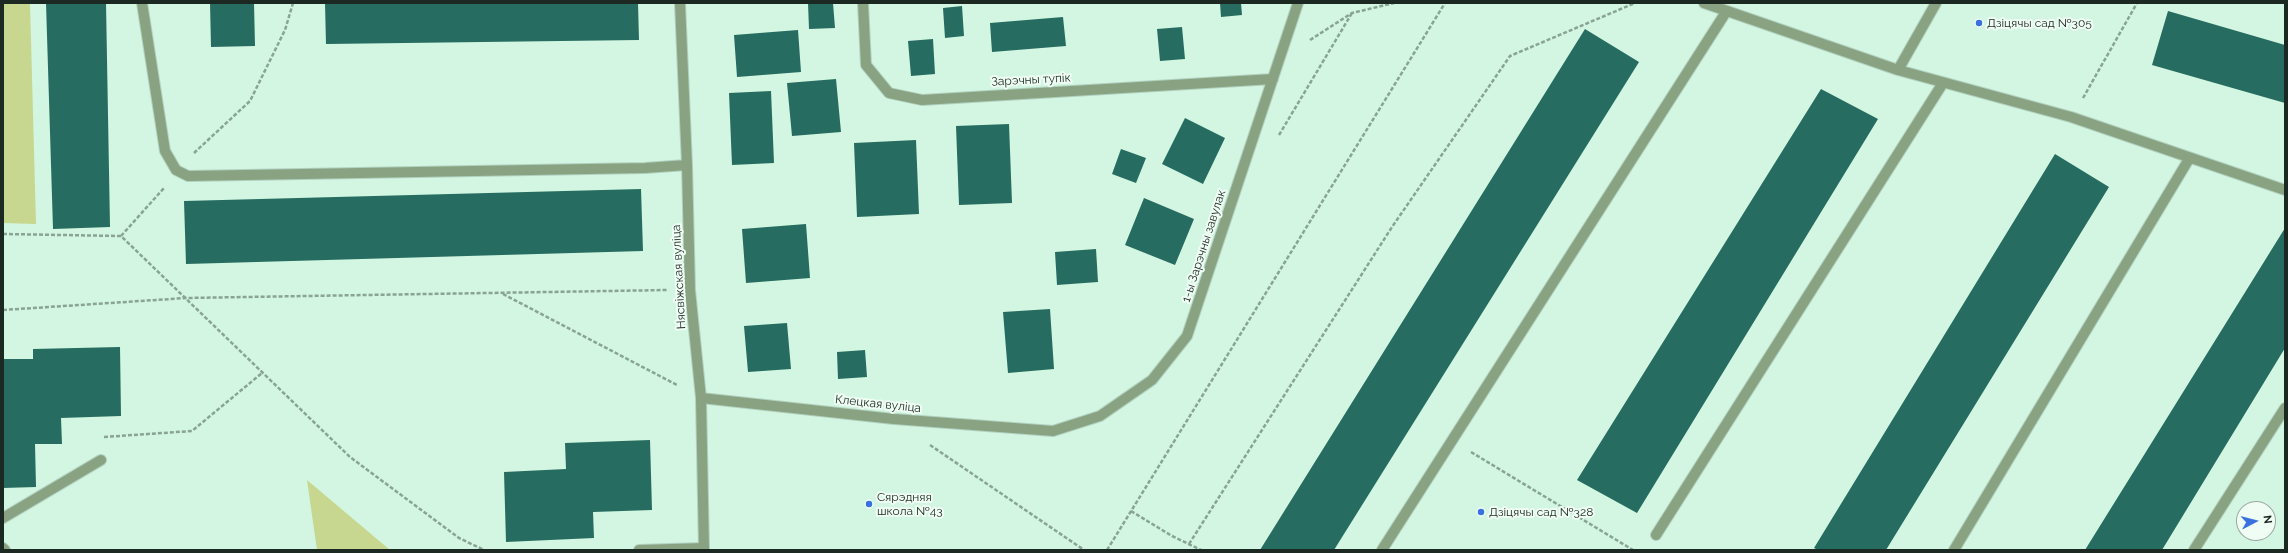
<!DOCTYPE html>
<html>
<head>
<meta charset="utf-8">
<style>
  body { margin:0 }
  #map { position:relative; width:2288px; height:553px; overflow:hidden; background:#d2f6e1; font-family:Raleway,sans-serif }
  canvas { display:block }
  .frame { position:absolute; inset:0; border:4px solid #1c2922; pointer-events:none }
  .north { position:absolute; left:2236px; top:501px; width:40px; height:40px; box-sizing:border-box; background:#effdf5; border:1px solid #9ba8a1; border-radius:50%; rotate:83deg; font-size:11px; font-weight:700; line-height:16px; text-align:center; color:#1c2922 }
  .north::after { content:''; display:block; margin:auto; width:14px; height:18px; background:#3971e0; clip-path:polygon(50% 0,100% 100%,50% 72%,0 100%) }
</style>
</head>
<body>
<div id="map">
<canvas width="2288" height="553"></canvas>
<div class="frame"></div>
<div class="north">N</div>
</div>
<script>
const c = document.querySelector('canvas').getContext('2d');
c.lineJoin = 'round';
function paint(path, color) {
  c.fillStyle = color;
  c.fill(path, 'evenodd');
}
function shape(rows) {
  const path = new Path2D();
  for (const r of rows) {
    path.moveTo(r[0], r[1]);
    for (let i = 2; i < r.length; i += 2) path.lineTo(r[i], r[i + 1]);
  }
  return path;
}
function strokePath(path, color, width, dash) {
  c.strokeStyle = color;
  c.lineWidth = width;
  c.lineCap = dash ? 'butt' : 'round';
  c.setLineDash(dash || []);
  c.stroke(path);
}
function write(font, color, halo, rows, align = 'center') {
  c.font = font + ' Raleway,sans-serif';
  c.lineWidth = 4;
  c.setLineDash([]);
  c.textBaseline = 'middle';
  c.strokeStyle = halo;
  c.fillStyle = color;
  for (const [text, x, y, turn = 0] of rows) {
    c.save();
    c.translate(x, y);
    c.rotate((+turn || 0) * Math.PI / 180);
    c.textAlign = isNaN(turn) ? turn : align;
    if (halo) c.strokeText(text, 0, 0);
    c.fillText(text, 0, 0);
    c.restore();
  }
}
paint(shape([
  [3,3,30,3,36,224,3,223],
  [307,480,390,550,317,550]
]), '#c7d78f');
paint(shape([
  [46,3,106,3,110,227,53,229],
  [210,3,254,3,255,46,211,47],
  [325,3,638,3,639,40,326,44],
  [808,3,833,3,835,28,809,29],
  [1220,3,1241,3,1242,15,1221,17],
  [962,6,964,36,945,38,943,8],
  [2168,11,2285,45,2285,103,2152,65],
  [1063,17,1066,46,992,52,990,23],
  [1182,27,1185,59,1160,61,1157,29],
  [1585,29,1639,62,1334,550,1260,550],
  [798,30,801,72,737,77,734,35],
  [933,39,935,74,911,76,908,41],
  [836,79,841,132,792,136,787,83],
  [1821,89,1878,119,1637,513,1577,480],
  [771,91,774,163,732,165,729,93],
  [1185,118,1225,138,1203,184,1162,164],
  [1009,124,1012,203,959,205,956,126],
  [916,140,919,214,857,217,854,143],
  [1121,149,1146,158,1136,183,1112,174],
  [2055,154,2109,187,1886,550,1818,550,1814,548],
  [641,189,643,251,186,264,184,201],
  [1144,198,1194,219,1175,265,1125,245],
  [806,224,810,278,746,283,742,229],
  [2285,228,2285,348,2162,550,2085,550],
  [1096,249,1098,282,1057,285,1055,252],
  [1050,309,1054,369,1008,373,1003,312],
  [787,323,791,369,748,372,744,326],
  [120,347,121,416,61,418,62,444,35,444,36,487,3,488,3,359,33,359,33,349],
  [865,350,867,377,838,379,837,352],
  [650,440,652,510,593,512,594,538,506,542,504,472,566,469,565,443]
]), '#266c60');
const lane = shape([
  [1704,3,1898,70,2071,117,2285,190],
  [1898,70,1936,3],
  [3,518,101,460],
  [1656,535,1943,83],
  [639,550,704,548],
  [1382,550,1726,12],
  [1954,550,2189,159],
  [2194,550,2285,408]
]);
const street = shape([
  [142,3,165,151,176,170,188,176,645,168,687,165],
  [680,3,687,165,690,290,701,398,704,550],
  [863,3,866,65,889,93,922,100,1273,79],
  [701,398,894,419,1053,431,1100,416,1152,380,1187,336,1298,3],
  [3,548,5,550]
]);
strokePath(lane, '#b1d1bf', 12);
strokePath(street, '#b1d1bf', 12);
strokePath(shape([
  [1310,40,1352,13,1394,3],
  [2083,98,2137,3],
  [1279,135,1352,13],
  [194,153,250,101,285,30,293,3],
  [3,234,121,236,350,457,459,538,484,550],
  [121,236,164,188],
  [503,294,677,385],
  [3,310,186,298,668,290],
  [104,437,192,431,262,373],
  [930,445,1084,550],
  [1471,452,1633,550],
  [1131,511,1172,536,1201,550],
  [1189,544,1392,227,1510,56,1635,3],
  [1107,550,1445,3]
]), '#89a394', 2.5, [4, 2]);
strokePath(lane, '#89a282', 10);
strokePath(street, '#89a282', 10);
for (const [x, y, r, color] of [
  [1979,23,4,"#3971e0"],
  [869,504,4,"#3971e0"],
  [1481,512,4,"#3971e0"]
]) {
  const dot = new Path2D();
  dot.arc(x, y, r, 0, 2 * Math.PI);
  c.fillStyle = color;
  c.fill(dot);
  strokePath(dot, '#effdf5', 1.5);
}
write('12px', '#1c2922', '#effdf5', [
  ["Дзіцячы сад №305",1987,23],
  ["Сярэдняя",877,497],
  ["школа №43",877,511],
  ["Дзіцячы сад №328",1489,512]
], 'left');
write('12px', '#1c2922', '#effdf5', [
  ["Зарэчны тупік",1031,80,-3],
  ["1-ы Зарэчны завулак",1204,246,-72],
  ["Нясвіжская вуліца",679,277,-93],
  ["Клецкая вуліца",878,404,6]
]);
</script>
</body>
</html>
